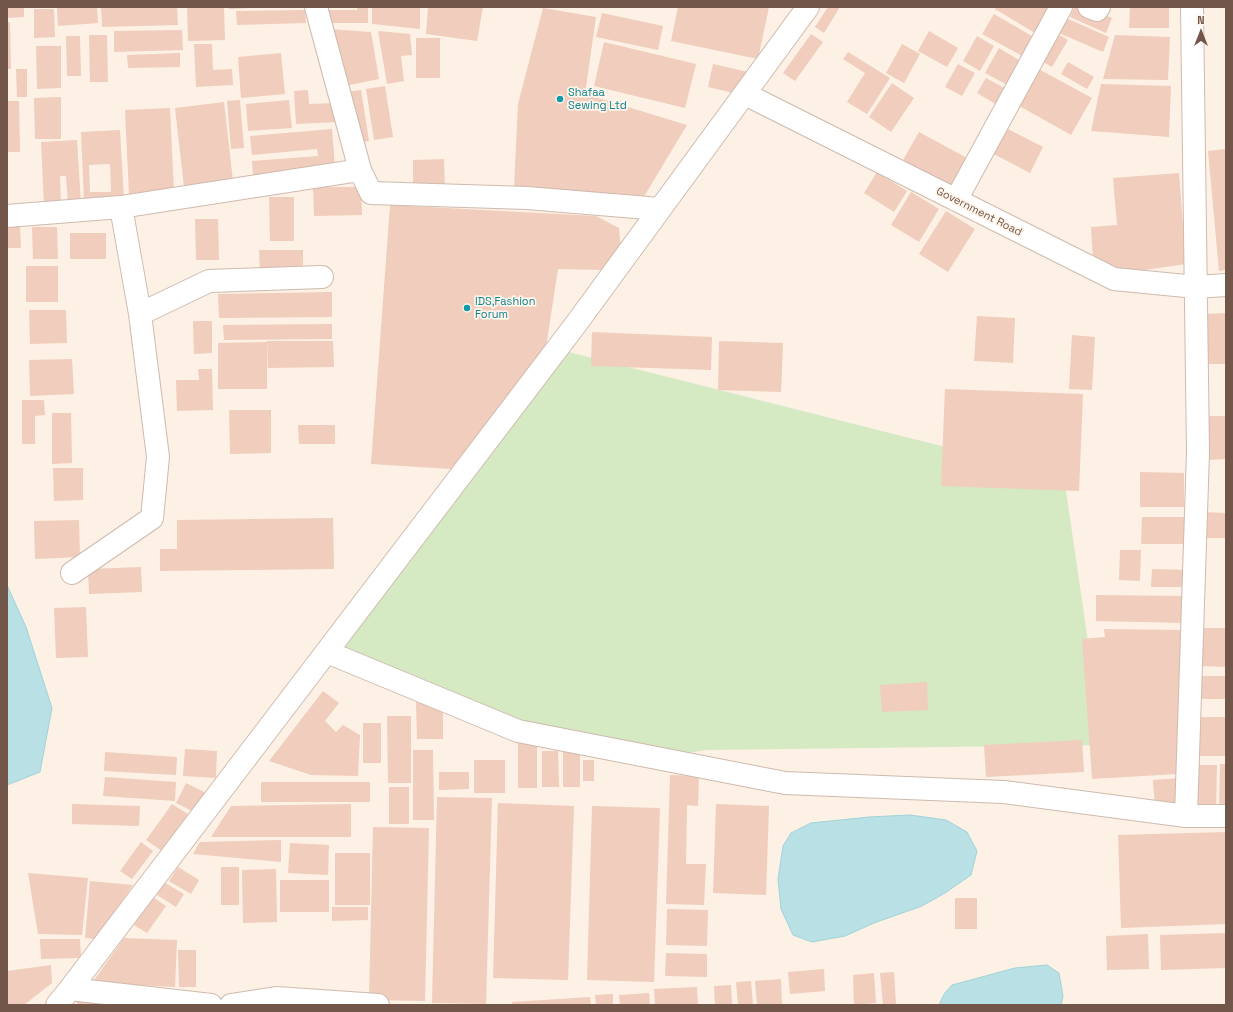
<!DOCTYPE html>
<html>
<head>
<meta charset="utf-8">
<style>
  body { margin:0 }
  #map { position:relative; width:1233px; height:1012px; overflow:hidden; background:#fcf1e4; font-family:"Space Grotesk",sans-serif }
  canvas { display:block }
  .frame { position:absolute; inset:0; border:8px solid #73564a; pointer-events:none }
  .north { position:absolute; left:1181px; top:12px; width:40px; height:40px; -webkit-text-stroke:3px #fff5ea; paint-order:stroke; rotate:0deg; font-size:11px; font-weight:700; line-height:16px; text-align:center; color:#73564a }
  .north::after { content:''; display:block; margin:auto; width:14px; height:18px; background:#73564a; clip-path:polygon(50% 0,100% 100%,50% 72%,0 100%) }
</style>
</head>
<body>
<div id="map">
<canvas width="1233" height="1012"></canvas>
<div class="frame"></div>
<div class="north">N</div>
</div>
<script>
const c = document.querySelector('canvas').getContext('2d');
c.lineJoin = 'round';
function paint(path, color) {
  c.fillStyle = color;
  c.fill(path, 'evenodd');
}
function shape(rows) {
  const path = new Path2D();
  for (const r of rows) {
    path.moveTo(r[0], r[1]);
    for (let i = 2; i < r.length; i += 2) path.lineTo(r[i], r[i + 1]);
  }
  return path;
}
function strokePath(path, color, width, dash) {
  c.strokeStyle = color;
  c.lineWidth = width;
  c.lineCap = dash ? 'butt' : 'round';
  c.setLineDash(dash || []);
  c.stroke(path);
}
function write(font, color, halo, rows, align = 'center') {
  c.font = font + ' "Space Grotesk",sans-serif';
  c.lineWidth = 3.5;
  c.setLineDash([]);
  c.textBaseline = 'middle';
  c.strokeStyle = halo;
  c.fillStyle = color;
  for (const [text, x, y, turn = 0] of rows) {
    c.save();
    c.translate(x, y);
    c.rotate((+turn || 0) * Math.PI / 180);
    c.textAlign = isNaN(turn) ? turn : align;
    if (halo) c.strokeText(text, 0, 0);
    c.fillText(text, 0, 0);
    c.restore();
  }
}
paint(shape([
  [557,349,1064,477,1103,745,706,750,655,758,518,731,327,652]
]), '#d5e9c3');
const water = shape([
  [7,585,26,627,52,708,40,772,7,785,7,585],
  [910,815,946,820,967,832,977,851,971,875,945,893,922,906,874,923,845,936,812,942,793,935,781,909,778,879,783,846,791,833,811,823,869,817,910,815],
  [1047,965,1059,973,1063,996,1061,1005,939,1005,944,994,952,985,1015,968,1047,965]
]);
paint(water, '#b9e1e5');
strokePath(water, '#9fd2d6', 1);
paint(shape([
  [7,7,24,7,24,17,7,18],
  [57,7,97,7,98,23,58,26],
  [101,7,177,7,178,25,102,27],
  [187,7,224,7,225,40,188,41],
  [229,7,251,7,251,8,229,9],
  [357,7,368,7,368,23,326,23,326,10,357,10],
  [372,7,420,7,420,29,372,24],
  [428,7,483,7,477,41,426,34],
  [678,7,769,7,758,59,671,41],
  [828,7,840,7,824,33,815,27],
  [996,7,1051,7,1035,33,995,9],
  [1074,7,1086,7,1112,18,1106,33,1070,17],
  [1130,7,1169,7,1169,28,1129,28],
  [543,8,596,17,585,94,687,125,642,200,514,188,518,104],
  [34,9,54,9,55,37,34,38],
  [305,10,306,23,237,25,236,11],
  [602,13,663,26,658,50,596,37],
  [994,14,1037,39,1026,58,982,34],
  [1066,18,1109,37,1103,52,1059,33],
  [7,22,10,22,11,69,7,69],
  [329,29,371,32,379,79,340,87],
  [182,30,183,50,114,52,114,31],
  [378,31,410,34,412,55,401,56,404,81,387,84],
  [929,31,958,48,947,67,918,51],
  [1056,33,1068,40,1052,67,1040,60],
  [811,34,823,42,795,81,783,73],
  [89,35,107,35,108,82,90,82],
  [1115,35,1170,37,1168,80,1103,79],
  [66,36,80,36,81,76,67,76],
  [977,36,994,46,980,71,963,61],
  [416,38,440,38,440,78,416,78],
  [604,42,696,64,685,108,594,86],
  [194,44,212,44,213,70,232,69,233,85,196,87],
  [902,44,920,54,904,83,886,73],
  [36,46,61,46,61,88,37,89],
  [999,48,1022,62,1009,86,985,73],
  [848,52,890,78,867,114,847,102,865,73,843,59],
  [180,53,180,67,128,68,127,55],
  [281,53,285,94,241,98,238,57],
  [1068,62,1094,77,1087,89,1061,74],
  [713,64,748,72,742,95,708,87],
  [958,64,975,73,962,96,945,87],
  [1035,67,1092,98,1071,135,1014,103],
  [16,69,27,69,27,97,17,97],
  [986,78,1008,90,999,106,977,93],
  [892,83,914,98,891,132,869,117],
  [1101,84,1171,86,1169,137,1091,131],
  [385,86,393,137,374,140,366,89],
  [308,90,309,104,337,103,338,122,296,124,294,91],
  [361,90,369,141,354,143,346,92],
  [61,97,61,139,35,139,34,98],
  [240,100,244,148,231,149,227,101],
  [289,100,292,128,248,131,246,104],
  [7,101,19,101,20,152,7,152],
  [224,102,233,181,184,187,175,108],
  [170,108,174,192,129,194,125,110],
  [1004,127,1043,147,1030,173,990,152],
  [332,129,335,168,253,175,252,161,318,156,317,149,252,155,250,136],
  [120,130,124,199,84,201,81,132],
  [110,164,111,192,90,192,89,165],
  [919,132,967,158,952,187,903,160],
  [77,140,81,205,68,205,66,176,60,176,61,206,44,206,41,142],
  [1226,149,1226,270,1219,271,1208,151],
  [444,159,445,189,413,189,413,160],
  [877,172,907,191,894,212,864,193],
  [1179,173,1186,264,1118,274,1093,261,1091,227,1117,225,1113,178],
  [313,187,361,187,362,215,314,216],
  [911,192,939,209,919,242,891,225],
  [269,197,294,197,294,241,270,241],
  [390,205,596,216,619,228,621,251,603,270,558,269,546,347,451,469,371,464],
  [946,211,975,229,948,272,919,254],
  [195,219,218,219,219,260,196,260],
  [7,225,20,225,21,248,7,248],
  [32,227,57,227,58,259,33,259],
  [70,233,106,233,106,259,70,259],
  [259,250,303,250,303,271,260,272],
  [26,266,58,266,58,302,26,302],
  [332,292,332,317,219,318,218,294],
  [29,310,66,310,67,343,30,344],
  [1226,313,1226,364,1205,364,1204,314],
  [977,316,1015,318,1013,363,974,361],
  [193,321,212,321,212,353,194,354],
  [332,324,332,339,224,340,223,325],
  [592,332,712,337,711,370,591,366],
  [1072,335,1095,337,1092,390,1069,389],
  [267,341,333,341,334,367,268,368],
  [719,341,783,343,781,392,718,390],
  [267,342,267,389,218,389,218,343],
  [72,359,74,394,30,396,29,360],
  [198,369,212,369,213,410,177,411,176,380,199,380],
  [945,389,1083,394,1079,491,941,486],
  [22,400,44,400,45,415,35,416,35,444,22,444],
  [229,410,271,410,271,453,230,454],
  [52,413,71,413,72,463,52,464],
  [1207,416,1226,416,1226,459,1207,460],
  [298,425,335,425,335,444,299,444],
  [53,468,83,468,83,500,54,501],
  [1140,472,1184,473,1184,507,1140,507],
  [1201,512,1226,513,1226,538,1200,538],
  [1142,517,1186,517,1186,544,1141,544],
  [333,518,334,569,160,571,160,549,177,549,177,520],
  [79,520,80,557,35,559,34,521],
  [1120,550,1141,550,1140,581,1119,580],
  [141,567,142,592,89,594,88,569],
  [1152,569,1190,570,1190,587,1151,587],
  [1096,595,1185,596,1184,623,1096,621],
  [86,607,88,657,56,658,54,608],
  [1200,628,1226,628,1226,667,1199,666],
  [1104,629,1184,630,1177,774,1092,779,1082,639,1105,637],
  [1196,676,1226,676,1226,699,1196,699],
  [927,682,928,710,882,712,880,685],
  [323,691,339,703,325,721,336,732,343,725,360,735,358,776,311,775,269,761],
  [416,702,443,702,443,739,417,739],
  [387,716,411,716,411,783,388,783],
  [1196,717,1226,717,1226,756,1196,756],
  [363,723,381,723,381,763,363,763],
  [1082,740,1084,772,986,777,984,745],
  [518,743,537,743,537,788,518,788],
  [563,746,580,746,580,787,563,787],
  [185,749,217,751,216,778,183,776],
  [413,750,433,750,434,820,413,820],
  [542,751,558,751,559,787,542,787],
  [105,752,177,757,176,775,104,771],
  [474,760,505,760,505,793,474,793],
  [583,760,594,760,594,781,583,781],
  [1220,764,1226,764,1226,808,1219,808],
  [1192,765,1217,765,1216,812,1191,812],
  [439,772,469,772,469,789,439,790],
  [670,775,699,776,698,806,687,805,686,864,706,864,704,905,666,904],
  [105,777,176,782,175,801,103,796],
  [1182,778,1183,806,1155,808,1153,780],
  [261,782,370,782,370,802,261,802],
  [186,783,206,793,196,813,176,803],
  [389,787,409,787,409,824,389,824],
  [437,797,492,798,486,1004,432,1003],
  [498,803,574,806,568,980,493,978],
  [72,804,140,806,139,826,72,824],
  [172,804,188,814,162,851,146,840],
  [351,804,351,837,211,837,231,806],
  [716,804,769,806,766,895,713,893],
  [592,806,660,808,654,982,587,980],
  [373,827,429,828,425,1001,369,1000],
  [1226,832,1226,924,1121,928,1118,835],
  [281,840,281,862,193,854,200,842],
  [141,842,153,851,132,879,120,871],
  [290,843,329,845,328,875,288,873],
  [335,853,370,853,370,905,335,905],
  [178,867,199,880,191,894,169,881],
  [221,867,239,867,239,905,221,905],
  [276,869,277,922,243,923,242,870],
  [28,873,88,878,82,935,38,934],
  [280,880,329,880,329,912,280,912],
  [90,881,133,885,95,939,85,938],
  [165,883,184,894,176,907,157,895],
  [153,897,166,906,147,933,134,925],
  [955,898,977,898,977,929,955,929],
  [332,907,368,907,368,920,332,921],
  [667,909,708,910,707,946,666,945],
  [1226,933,1226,968,1161,970,1160,935],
  [1148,934,1149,969,1107,970,1106,936],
  [124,938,177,940,175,987,92,983],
  [40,939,80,939,81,958,41,959],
  [178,950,196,950,196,987,179,987],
  [666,953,707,954,707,977,665,976],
  [51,965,52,983,24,1005,7,1005,7,971],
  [824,969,825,991,790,994,788,972],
  [894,972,896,1005,883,1005,880,973],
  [874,973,876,1003,854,1005,853,975],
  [781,979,782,1005,757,1005,755,981],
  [751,981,753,1005,738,1005,736,982],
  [731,985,732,1005,715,1005,714,986],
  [697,987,698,1005,655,1005,654,989],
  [649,993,650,1005,620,1005,619,995],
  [613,994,613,1005,596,1005,595,995],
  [102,997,103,1005,77,1005,77,998],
  [590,997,591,1005,512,1005,512,1002]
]), '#f0cdbc');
const minor = shape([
  [316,7,360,170,371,193,527,198,660,209],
  [1089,7,1097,10,1099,7],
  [745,94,1114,279,1196,287,1226,285],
  [956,200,1061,7],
  [7,216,121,207,360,170],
  [140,314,209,281,322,277],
  [72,573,152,518,158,457,140,314,121,207],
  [327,652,518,731,785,783,1004,792,1186,816,1226,816],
  [1186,816,1198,452,1192,7],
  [70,989,211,1005],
  [57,1005,70,989,576,324,808,7],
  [231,1005,276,998,378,1005]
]);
strokePath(minor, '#cfbaae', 24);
strokePath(minor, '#fff', 22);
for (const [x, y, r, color] of [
  [560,99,4,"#0f9aa8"],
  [467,308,4,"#0f9aa8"]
]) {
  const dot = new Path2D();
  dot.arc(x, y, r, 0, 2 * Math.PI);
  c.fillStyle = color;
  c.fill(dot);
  strokePath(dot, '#fff5ea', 1.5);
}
write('11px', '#0d838f', '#fff5ea', [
  ["Shafaa",568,93],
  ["Sewing Ltd",568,106],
  ["IDS,Fashion",475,302],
  ["Forum",475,315]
], 'left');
write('11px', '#73564a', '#fff5ea', [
  ["Government Road",979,212,27]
]);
</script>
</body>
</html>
